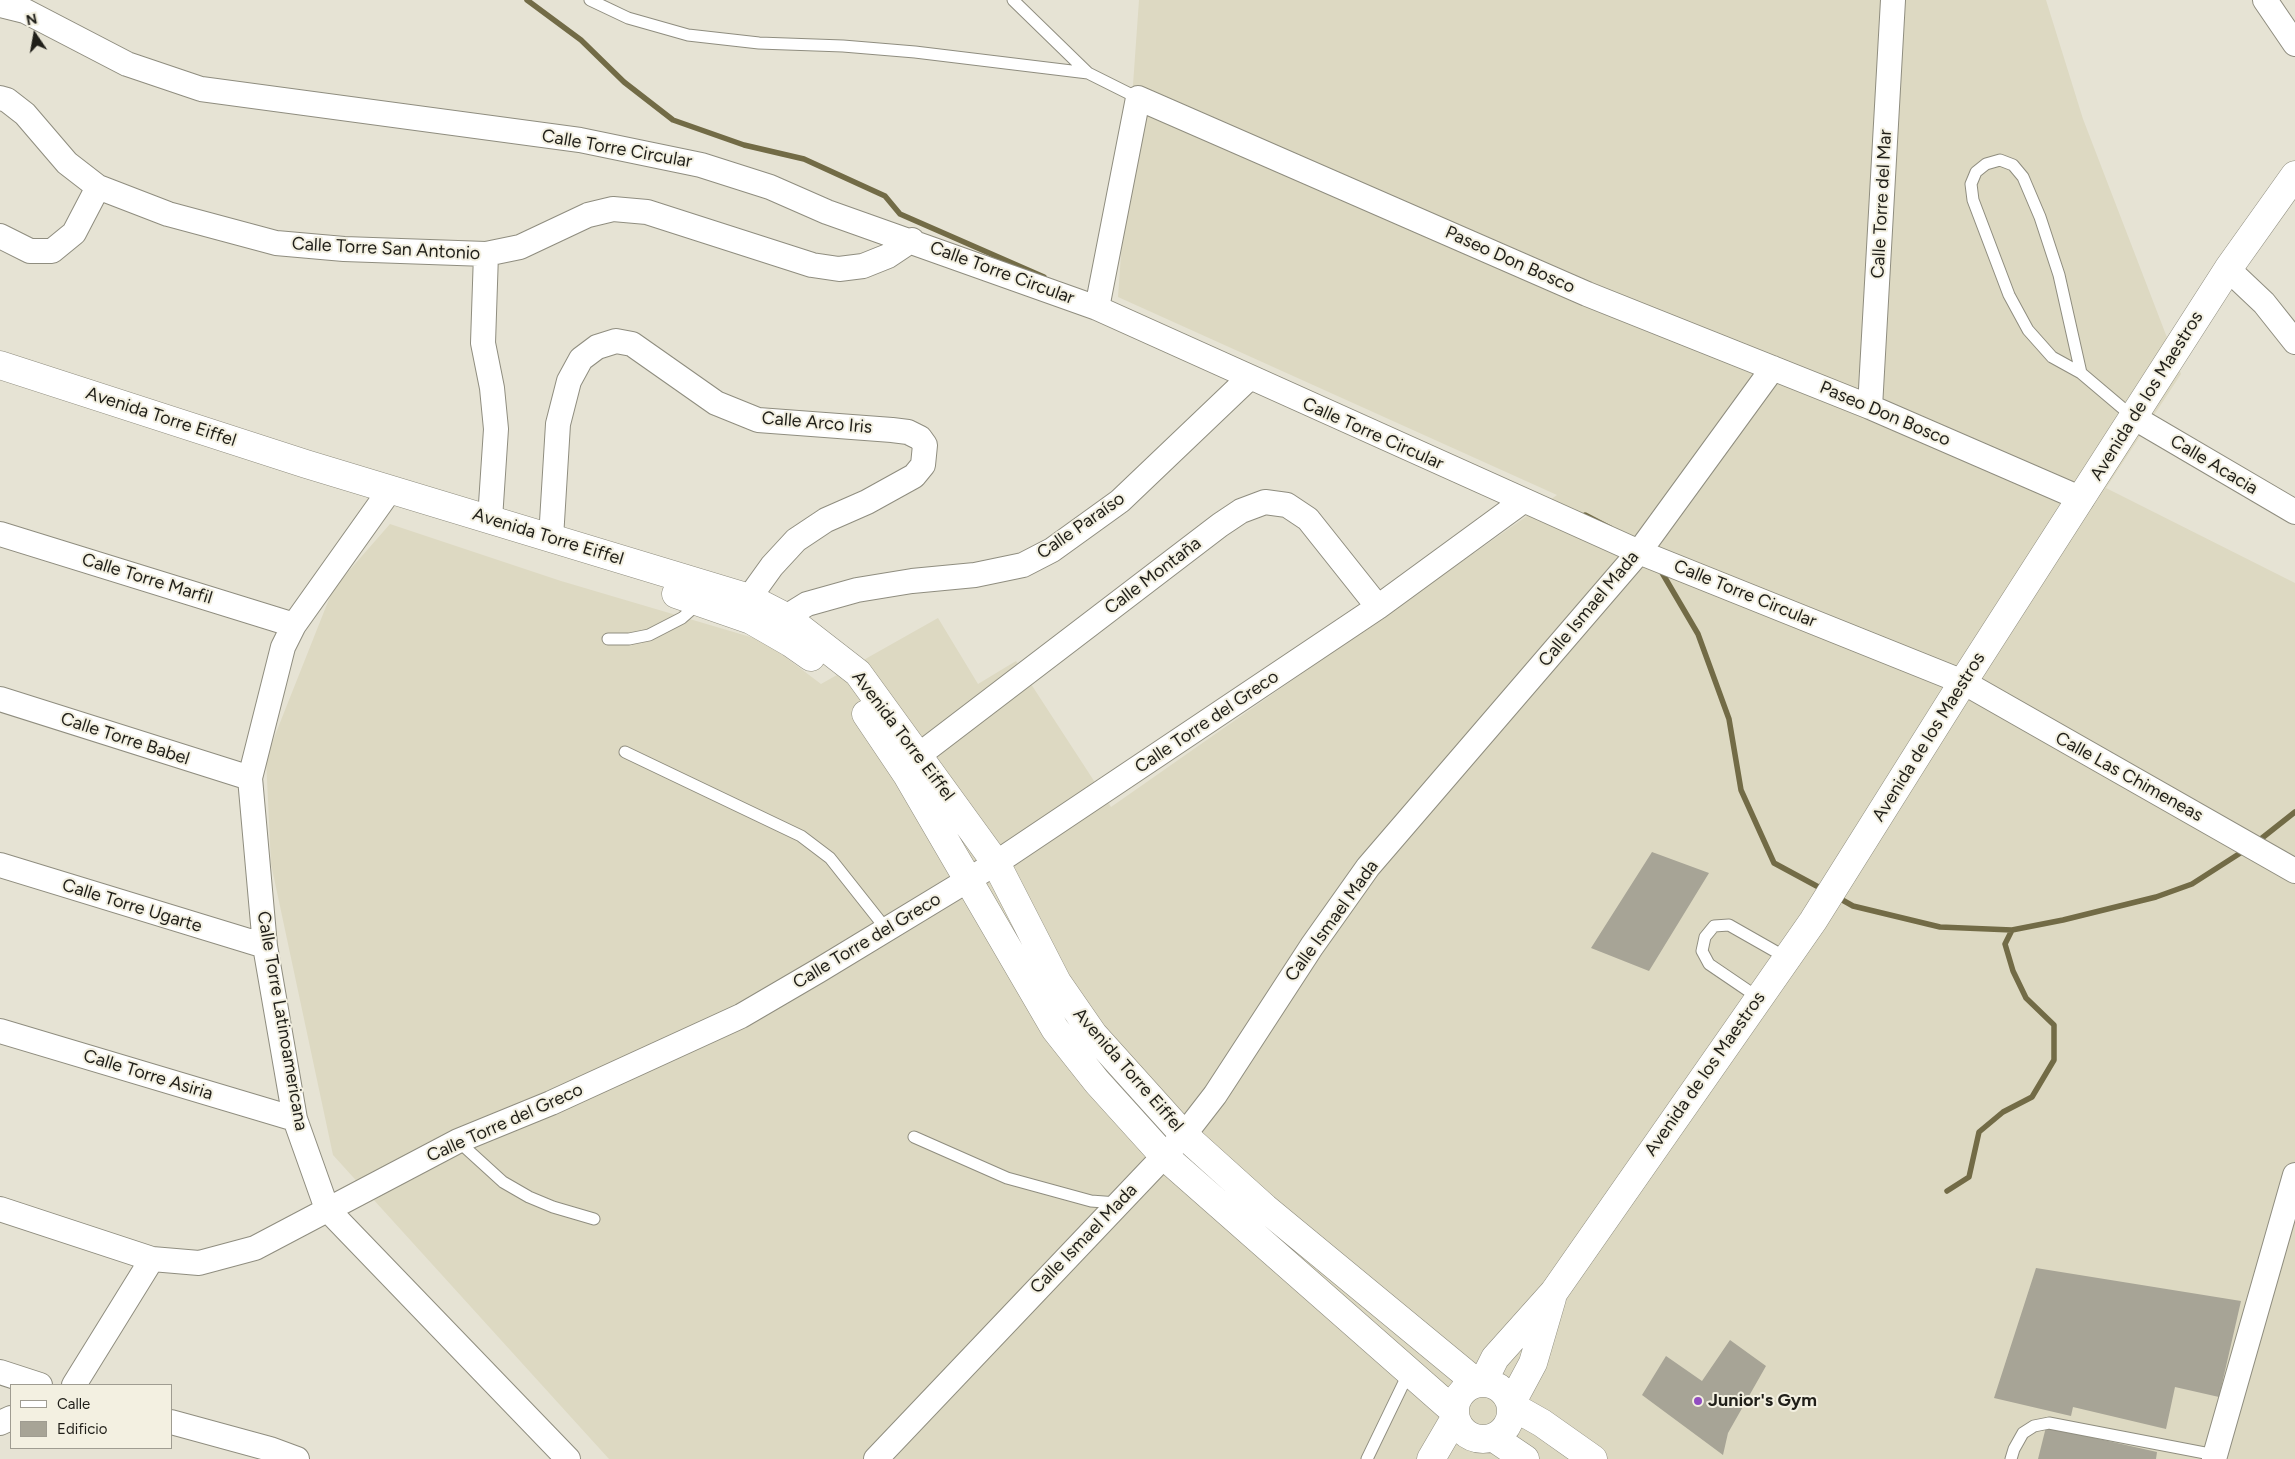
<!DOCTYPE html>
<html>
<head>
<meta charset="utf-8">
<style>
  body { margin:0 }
  #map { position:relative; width:2295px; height:1459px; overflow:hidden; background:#e6e3d4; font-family:Figtree,sans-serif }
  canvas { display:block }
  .legend { position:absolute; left:10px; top:1384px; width:162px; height:65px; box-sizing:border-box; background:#f3f0e1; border:1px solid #9f9c91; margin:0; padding:6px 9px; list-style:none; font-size:15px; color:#201f19 }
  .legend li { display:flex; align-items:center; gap:10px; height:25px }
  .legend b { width:25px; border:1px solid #9f9c91 }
  .north { position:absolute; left:10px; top:10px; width:50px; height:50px; -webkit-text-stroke:4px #f3f0e1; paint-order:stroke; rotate:348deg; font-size:14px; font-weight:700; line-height:20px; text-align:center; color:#201f19 }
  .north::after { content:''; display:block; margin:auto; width:18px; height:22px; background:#201f19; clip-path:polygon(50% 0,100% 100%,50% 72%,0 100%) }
</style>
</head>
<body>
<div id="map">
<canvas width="2295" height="1459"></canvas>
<ul class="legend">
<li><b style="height:6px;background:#fff"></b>Calle</li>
<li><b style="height:14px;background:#a7a496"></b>Edificio</li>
</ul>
<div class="north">N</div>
</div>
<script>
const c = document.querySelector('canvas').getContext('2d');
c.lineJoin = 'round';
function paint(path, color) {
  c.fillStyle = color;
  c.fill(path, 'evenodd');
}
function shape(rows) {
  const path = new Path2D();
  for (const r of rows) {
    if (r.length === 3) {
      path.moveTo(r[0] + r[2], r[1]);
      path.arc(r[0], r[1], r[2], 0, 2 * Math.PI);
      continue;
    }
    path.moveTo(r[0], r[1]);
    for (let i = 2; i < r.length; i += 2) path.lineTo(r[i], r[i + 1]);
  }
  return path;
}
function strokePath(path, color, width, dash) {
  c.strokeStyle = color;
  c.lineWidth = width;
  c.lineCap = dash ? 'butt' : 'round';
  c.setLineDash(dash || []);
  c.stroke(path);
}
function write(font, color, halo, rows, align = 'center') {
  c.font = font + ' Figtree,sans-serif';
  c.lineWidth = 4;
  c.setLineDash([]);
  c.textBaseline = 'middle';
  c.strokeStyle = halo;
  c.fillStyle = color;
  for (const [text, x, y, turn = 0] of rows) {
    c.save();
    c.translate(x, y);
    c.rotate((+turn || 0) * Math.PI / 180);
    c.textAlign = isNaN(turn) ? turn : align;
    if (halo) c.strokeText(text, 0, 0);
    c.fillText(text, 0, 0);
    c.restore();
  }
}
paint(shape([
  [1139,0,2046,0,2083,119,2181,374,2106,488,2295,583,2295,1459,609,1459,333,1155,271,864,266,758,333,589,390,524,561,581,764,641,821,684,938,618,978,684,1016,661,1111,807,1557,495,1118,297]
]), '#ddd9c2');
strokePath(shape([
  [527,0,581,40,624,82,673,120,744,145,804,159,885,196,900,214,1044,277],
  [1585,515,1610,528],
  [1661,571,1698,634,1729,719,1741,790,1774,863,1824,890],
  [2257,842,2295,812],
  [1837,897,1853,906,1940,927,2012,930],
  [1947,1191,1969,1177,1979,1132,2003,1112,2032,1097,2054,1060,2054,1025,2026,998,2013,971,2005,944,2012,930,2063,920,2156,897,2192,884,2245,850]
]), '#726b46', 5.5);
paint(shape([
  [1652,852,1709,873,1649,971,1591,948],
  [2036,1268,2241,1301,2219,1397,2175,1387,2166,1429,2073,1407,2071,1416,1994,1398],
  [1730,1340,1766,1366,1728,1433,1723,1455,1642,1395,1666,1356,1702,1381],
  [2046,1427,2157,1452,2156,1459,2038,1459]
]), '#a7a496');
const service = shape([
  [590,0,628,18,688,35,759,43,843,46,915,52,1088,73],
  [1013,0,1088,73,1138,98],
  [2081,373,2059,275,2040,217,2023,177,2013,165,2000,160,1986,164,1976,172,1971,184,1973,200,2009,295,2028,330,2052,357,2081,373,2133,417],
  [608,639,629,639,649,635,682,618,699,603],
  [625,752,801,836,830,858,887,930],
  [1759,998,1709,964,1702,951,1705,937,1714,926,1729,925,1787,958],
  [914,1137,1007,1178,1091,1201,1117,1203],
  [458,1141,503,1182,529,1197,553,1207,594,1219],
  [1367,1459,1409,1372],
  [2011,1459,2014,1449,2023,1433,2034,1426,2049,1423,2215,1455]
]);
const minor = shape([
  [2265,0,2295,44],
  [0,5,25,11,127,64,201,89,580,140,701,165,770,187,827,212,1097,308,1639,552,1963,682,2295,871],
  [0,98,7,100,25,114,67,163,98,187,168,214,276,243,344,249,486,254,520,247,588,215,613,209,647,212,812,265,839,269,863,266,888,256,912,240],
  [0,236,30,251,52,251,74,233,98,187],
  [486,254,483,343,492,388,496,429,490,519],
  [2228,269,2264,303,2295,342],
  [1097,308,1138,98,1587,294,1870,407,2082,499],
  [1870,407,1893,0],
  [2133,417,2295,512],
  [390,490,294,625,283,647,250,778,265,946,295,1119,327,1209,568,1459],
  [0,534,294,625],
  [551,538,558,424,569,381,581,359,597,347,616,341,632,344,716,403,758,420,892,430,908,432,920,438,925,445,923,465,914,476,867,502,826,520,796,540,772,566,749,598],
  [786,617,807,604,857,590,912,581,975,575,1023,565,1052,550,1120,501,1249,378],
  [0,699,250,778],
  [919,755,1220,525,1241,511,1265,502,1287,505,1308,519,1378,607],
  [0,865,265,946],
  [0,1031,295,1119],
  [0,1209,152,1259,199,1263,255,1248,458,1141,551,1103,741,1016,818,971,996,863,1378,607,1523,501],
  [0,1372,40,1385],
  [74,1385,152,1259],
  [171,1422,270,1449,297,1459],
  [0,1423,11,1418],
  [876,1459,1184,1135,1215,1095,1312,946,1368,867,1639,552,1773,368],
  [2214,1459,2295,1175]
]);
const tertiary = shape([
  [0,365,306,464,749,598,786,617,858,673,996,863,1057,982,1093,1034,1184,1135,1265,1208,1477,1383],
  [676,594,751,620,791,643,811,657],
  [866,714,907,775,1055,1029,1097,1082,1163,1155,1455,1412],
  [1483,1382,1495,1358,1554,1292,1813,921,1963,682,2228,269,2295,175],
  [1483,1411,28],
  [1511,1404,1533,1363,1552,1298],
  [1512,1406,1542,1423,1593,1459],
  [1494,1438,1525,1459],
  [1431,1459,1455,1418]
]);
strokePath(service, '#8f8d7f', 13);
strokePath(minor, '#8f8d7f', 26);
strokePath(tertiary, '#8f8d7f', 29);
strokePath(service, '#fff', 11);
strokePath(minor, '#fff', 24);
strokePath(tertiary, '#fff', 28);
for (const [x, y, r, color] of [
  [1698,1401,5,"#914dc1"]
]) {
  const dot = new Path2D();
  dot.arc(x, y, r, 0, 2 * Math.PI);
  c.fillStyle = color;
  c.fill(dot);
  strokePath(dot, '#f3f0e1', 2);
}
write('18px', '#201f19', '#f3f0e1', [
  ["Calle Torre Circular",617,149,10],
  ["Calle Torre del Mar",1882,204,-87],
  ["Calle Torre San Antonio",386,249,3],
  ["Paseo Don Bosco",1510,260,24],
  ["Calle Torre Circular",1002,273,20],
  ["Avenida de los Maestros",2147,396,-58],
  ["Paseo Don Bosco",1885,414,23],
  ["Avenida Torre Eiffel",161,417,18],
  ["Calle Arco Iris",817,423,5],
  ["Calle Torre Circular",1373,434,24],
  ["Calle Acacia",2214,465,31],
  ["Calle Paraíso",1081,526,-35],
  ["Avenida Torre Eiffel",548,537,17],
  ["Calle Montaña",1153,576,-37],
  ["Calle Torre Marfil",147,579,17],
  ["Calle Torre Circular",1745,594,22],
  ["Calle Ismael Mada",1589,609,-50],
  ["Calle Torre del Greco",1207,722,-34],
  ["Avenida Torre Eiffel",903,736,53],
  ["Avenida de los Maestros",1929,737,-58],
  ["Calle Torre Babel",125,739,18],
  ["Calle Las Chimeneas",2129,777,29],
  ["Calle Torre Ugarte",132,906,17],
  ["Calle Ismael Mada",1332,921,-54],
  ["Calle Torre del Greco",867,941,-31],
  ["Calle Torre Latinoamericana",282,1021,80],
  ["Avenida Torre Eiffel",1128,1070,49],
  ["Avenida de los Maestros",1705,1074,-55],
  ["Calle Torre Asiria",148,1075,17],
  ["Calle Torre del Greco",505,1123,-24],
  ["Calle Ismael Mada",1084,1239,-46]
]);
write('bold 18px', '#201f19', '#f3f0e1', [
  ["Junior's Gym",1708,1401]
], 'left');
</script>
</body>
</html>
